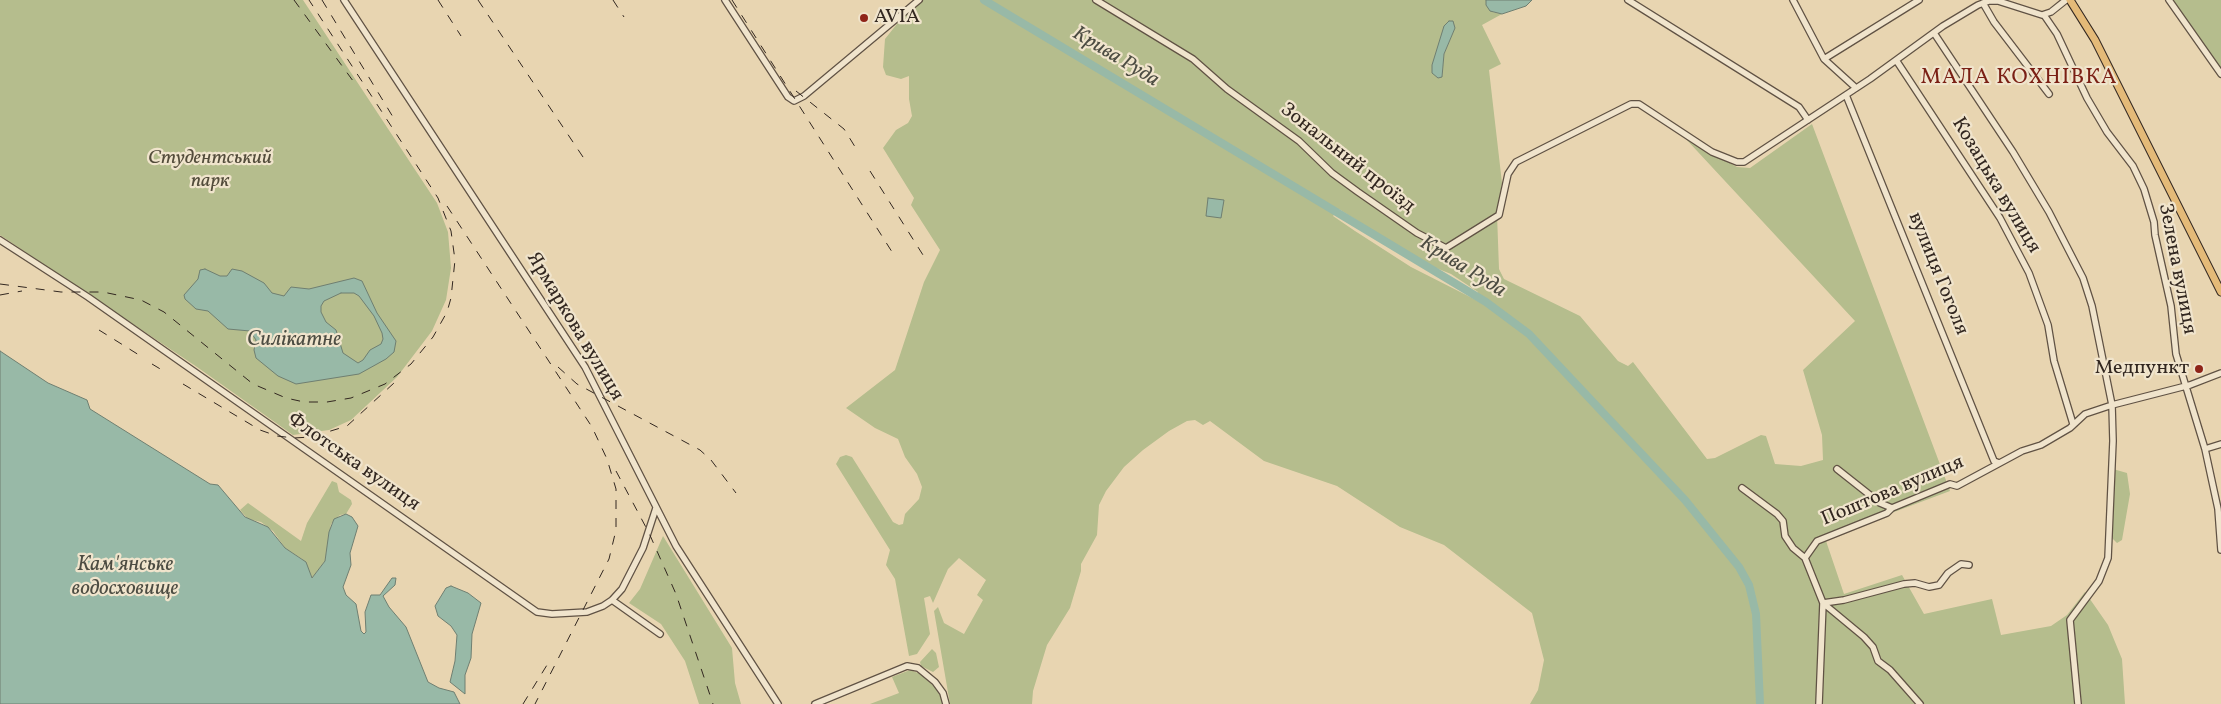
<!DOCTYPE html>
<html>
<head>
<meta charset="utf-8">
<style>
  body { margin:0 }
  canvas { display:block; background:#e8d5b1 }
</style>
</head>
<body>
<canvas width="2221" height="704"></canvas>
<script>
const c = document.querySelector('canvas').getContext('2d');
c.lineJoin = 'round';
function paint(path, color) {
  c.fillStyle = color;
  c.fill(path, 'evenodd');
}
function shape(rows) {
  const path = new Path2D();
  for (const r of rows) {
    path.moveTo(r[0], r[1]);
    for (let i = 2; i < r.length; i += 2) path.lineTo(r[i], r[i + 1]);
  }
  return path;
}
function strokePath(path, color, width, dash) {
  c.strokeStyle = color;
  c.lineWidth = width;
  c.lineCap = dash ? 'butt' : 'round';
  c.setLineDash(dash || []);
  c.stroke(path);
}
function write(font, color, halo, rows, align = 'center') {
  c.font = font + ' Vollkorn,serif';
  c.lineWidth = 4.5;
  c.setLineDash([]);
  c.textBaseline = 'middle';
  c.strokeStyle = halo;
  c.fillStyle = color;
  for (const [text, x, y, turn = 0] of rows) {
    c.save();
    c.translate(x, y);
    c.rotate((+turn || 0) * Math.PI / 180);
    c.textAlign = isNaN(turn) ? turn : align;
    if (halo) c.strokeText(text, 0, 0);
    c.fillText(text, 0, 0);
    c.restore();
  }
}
paint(shape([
  [0,0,303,0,437,203,448,232,451,268,446,300,432,331,397,377,351,420,329,430,293,435,197,367,0,235],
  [916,0,1486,0,1486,5,1493,12,1502,14,1482,25,1501,64,1489,70,1502,183,1497,214,1499,269,1504,279,1580,316,1618,361,1628,366,1633,362,1707,459,1715,458,1761,435,1766,436,1775,464,1801,466,1823,460,1822,435,1803,370,1855,321,1685,138,1737,167,1750,168,1812,124,1950,491,1825,538,1844,594,1902,575,1924,614,1992,599,2001,635,2051,626,2067,615,2085,592,2108,625,2122,659,2125,704,1530,704,1538,690,1544,660,1532,613,1444,545,1400,527,1337,486,1264,461,1210,421,1203,425,1195,420,1187,421,1169,431,1143,450,1124,467,1106,491,1099,505,1097,535,1081,564,1081,571,1070,608,1047,645,1033,691,1032,704,950,704,934,611,938,607,944,623,964,634,983,600,977,595,986,580,959,558,948,569,933,603,930,596,924,598,930,634,917,654,909,656,895,579,886,565,890,550,836,464,840,457,846,455,852,457,893,522,899,525,903,524,905,514,919,499,922,487,917,474,905,457,898,439,875,428,846,408,895,370,924,282,940,250,911,205,914,198,883,148,896,130,908,123,912,116,909,99,909,76,901,79,886,75,883,67,885,39],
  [1455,28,1444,54,1442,77,1432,65],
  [1339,209,1426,264,1451,274,1478,292,1478,301,1411,267,1355,231,1333,216],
  [2171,0,2221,0,2221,71],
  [2113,469,2127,473,2130,494,2122,540,2117,543,2112,538],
  [332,481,337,483,339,492,351,500,352,504,346,514,340,515,331,524,325,561,312,578,302,559,285,548,273,531,261,522,248,519,240,510,248,503,301,541,307,523],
  [663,536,732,648,735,683,741,704,699,704,685,661,661,624,629,603,640,589],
  [932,649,936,653,939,667,933,672,921,666,920,662],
  [910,670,921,674,939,691,943,704,870,704,899,693,892,677]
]), '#b5bd8d');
const water = shape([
  [1486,0,1532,0,1526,6,1502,14,1490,11,1486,5,1486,0],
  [1449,21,1453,21,1455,28,1444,54,1442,77,1438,78,1432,73,1432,65,1444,26,1449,21],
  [1208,198,1224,200,1221,218,1206,216,1208,198],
  [205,269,220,276,227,276,232,269,242,271,264,283,272,293,284,296,291,287,309,289,354,278,362,281,377,313,396,341,394,352,386,359,359,374,296,384,278,376,256,358,254,350,256,340,250,331,228,329,208,311,196,309,185,299,184,295,198,279,200,270,205,269],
  [341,293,354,293,359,296,374,316,382,333,383,339,381,344,370,350,363,360,358,363,343,353,336,330,326,322,321,312,321,306,324,301,341,293],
  [0,351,48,383,87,400,90,409,210,484,218,485,245,517,268,527,285,548,306,562,312,578,325,561,329,532,334,519,346,514,352,517,358,526,350,553,351,565,343,587,346,595,356,604,361,631,364,634,366,632,365,612,371,595,380,595,392,578,396,578,395,585,383,596,389,607,406,627,428,682,439,688,454,692,460,704,0,704,0,351],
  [451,586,468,593,481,603,472,634,471,658,465,675,465,694,450,682,455,661,457,635,451,626,438,616,435,606,446,588,451,586]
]);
paint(water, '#98b9a7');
strokePath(water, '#6f7f71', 1);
strokePath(shape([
  [984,0,1486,302,1529,334,1685,500,1739,567,1749,585,1756,614,1760,704]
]), '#98b9a7', 8);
const minor = shape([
  [344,0,585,367,676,546,778,704],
  [725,0,788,97,794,101,804,96,919,0],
  [1096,0,1193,59,1227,89,1299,141,1332,173,1358,192,1417,233,1446,248,1499,215,1508,174,1516,162,1631,104,1639,104,1712,152,1737,162,1744,162,1870,79,1943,26,1978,5,1989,1,1998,1,2042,15,2051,12,2066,0],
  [1628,0,1799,107,1808,120],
  [1793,0,1824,59,1856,88],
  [2169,0,2221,74],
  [1983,3,1994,22,2049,94],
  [2044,15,2057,34,2087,98,2107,132,2133,166,2144,189,2154,222,2155,235,2171,306,2176,354,2205,449,2218,509,2221,550],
  [1934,33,2013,152,2049,212,2083,278,2092,306,2112,405,2113,441,2108,558,2099,581,2070,620,2078,704],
  [1824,59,1919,0],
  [1896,60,2000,218,2029,273,2048,325,2054,361,2073,424],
  [1846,95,1994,461,1999,463],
  [0,240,88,297,537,612,552,614,587,612,603,606,612,600,622,589,643,548,656,508],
  [2205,449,2221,444],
  [1837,469,1880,503,1892,508],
  [1742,488,1777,514,1783,521,1785,536,1793,548,1805,558,1823,603,1819,704],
  [1805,558,1817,541,1887,513,1892,508,1950,484,1957,486,2022,451,2041,445,2070,428,2085,414,2112,405,2190,385,2221,373],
  [612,600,660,634],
  [815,704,907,666,918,668,935,682,943,693,946,704],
  [1920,704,1890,670,1878,661,1873,647,1864,637,1823,603,1844,600,1904,584,1915,583,1929,587,1939,585,1948,573,1961,564,1969,565]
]);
const major = shape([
  [2070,0,2095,40,2221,292]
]);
strokePath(minor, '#605244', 8);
strokePath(major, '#322720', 9);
strokePath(minor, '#f0e4cc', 5.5);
strokePath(major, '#e4ba78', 7);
strokePath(shape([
  [294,0,356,85],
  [322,0,396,122],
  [438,0,461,36],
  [478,0,585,160],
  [613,0,624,17],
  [732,0,894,255],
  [796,91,844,129,857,150],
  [870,171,923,255],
  [447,206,592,427,607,459,616,489,616,530,609,559,535,704],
  [0,284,61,292,103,292,141,300,164,312,253,384,286,398,304,402,327,402,351,398,385,384,411,364,433,337,447,312,451,298,455,260,451,231,438,198,309,0],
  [0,295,22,291],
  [99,330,139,355],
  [152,364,167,373],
  [558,367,577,384,700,450,711,460,736,493],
  [183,384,260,430,277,436,294,438,311,437,347,426,394,383],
  [616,471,649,533,676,594,713,704],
  [523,704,547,665]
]), '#322720', 1, [9, 9]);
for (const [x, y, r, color] of [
  [864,18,5,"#8f2418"],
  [2199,369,5,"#8f2418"]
]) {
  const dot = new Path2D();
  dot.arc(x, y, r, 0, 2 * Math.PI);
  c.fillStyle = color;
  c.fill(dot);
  strokePath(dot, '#f0e4cc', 2);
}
write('20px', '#322720', '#f0e4cc', [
  ["AVIA",874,18],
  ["Медпункт",2189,369,"right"]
], 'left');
write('italic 20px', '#534c3b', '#f0e4cc', [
  ["Студентський",210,159],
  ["парк",210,182]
]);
write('20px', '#322720', '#f0e4cc', [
  ["Зональний проїзд",1347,159,38],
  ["Козацька вулиця",1995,186,59],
  ["Зелена вулиця",2176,269,79],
  ["вулиця Гоголя",1937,274,68],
  ["Ярмаркова вулиця",574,327,59],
  ["Флотська вулиця",353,463,35],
  ["Поштова вулиця",1893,492,-23]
]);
write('italic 21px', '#4c4c42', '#f0e4cc', [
  ["Крива Руда",1115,58,31],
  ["Крива Руда",1462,268,32],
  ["Силікатне",294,341],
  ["Кам'янське",125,566],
  ["водосховище",125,590]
]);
c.letterSpacing = '1px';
write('22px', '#7a1f14', '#f0e4cc', [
  ["МАЛА КОХНІВКА",2019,79]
]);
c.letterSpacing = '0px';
</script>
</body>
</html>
